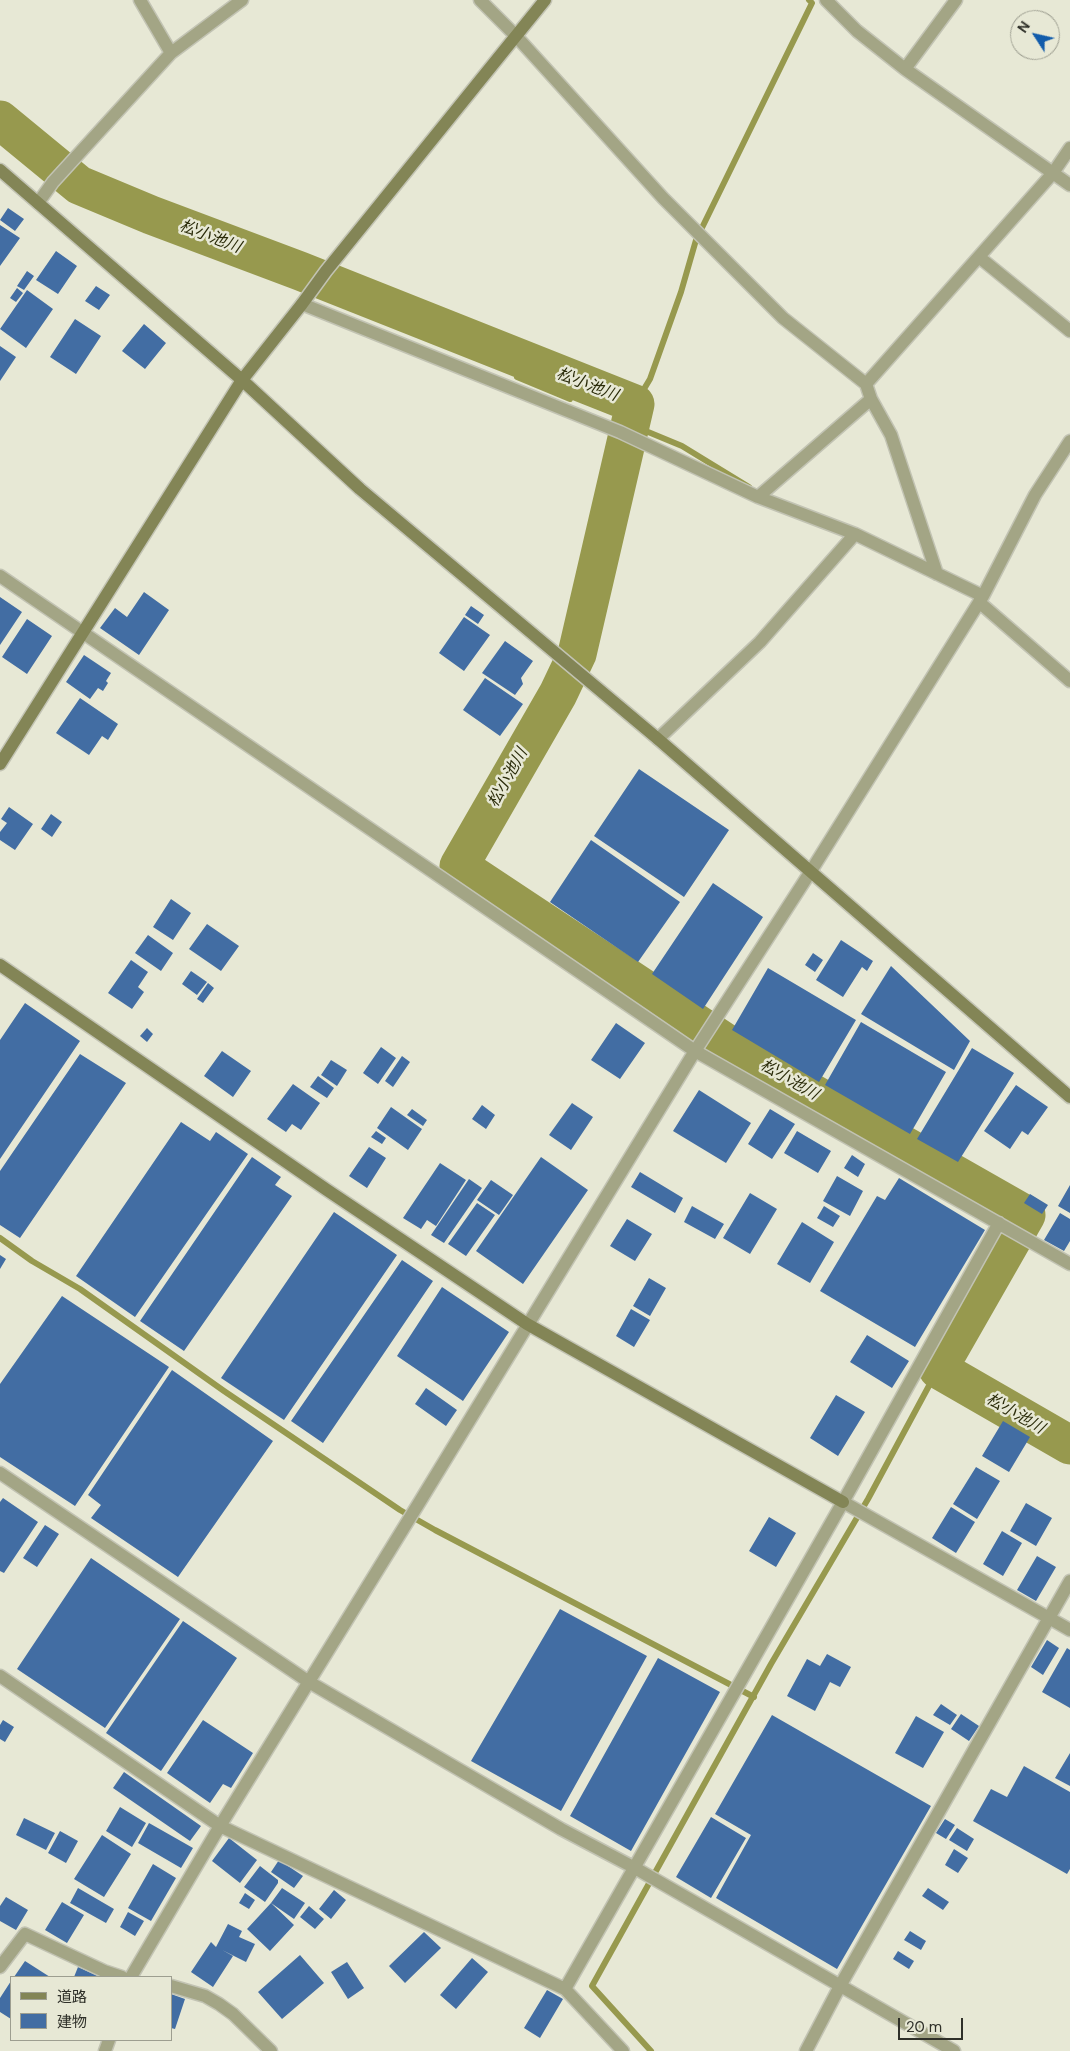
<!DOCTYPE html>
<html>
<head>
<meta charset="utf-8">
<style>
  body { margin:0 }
  #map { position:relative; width:1070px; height:2051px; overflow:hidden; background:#e7e8d5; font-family:"DM Sans","Noto Sans JP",sans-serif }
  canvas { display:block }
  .legend { position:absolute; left:10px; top:1976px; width:162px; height:65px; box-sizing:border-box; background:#e7e8d5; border:1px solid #9d9e90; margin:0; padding:6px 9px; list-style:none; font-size:15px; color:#2f3029 }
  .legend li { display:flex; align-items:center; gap:10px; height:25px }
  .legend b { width:25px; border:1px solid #9d9e90 }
  .north { position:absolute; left:1010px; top:10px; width:50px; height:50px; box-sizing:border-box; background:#e7e8d5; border:1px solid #9d9e90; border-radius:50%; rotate:305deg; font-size:14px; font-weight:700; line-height:20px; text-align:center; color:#2f3029 }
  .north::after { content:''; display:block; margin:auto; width:18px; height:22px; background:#125cab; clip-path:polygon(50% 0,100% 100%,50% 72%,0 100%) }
  .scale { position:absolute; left:898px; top:2018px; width:65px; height:22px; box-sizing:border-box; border:2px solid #2f3029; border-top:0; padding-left:6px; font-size:15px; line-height:18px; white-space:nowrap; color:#2f3029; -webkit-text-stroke:4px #e7e8d5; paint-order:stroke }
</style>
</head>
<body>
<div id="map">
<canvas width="1070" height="2051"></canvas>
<ul class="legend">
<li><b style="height:6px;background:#838556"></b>道路</li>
<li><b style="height:14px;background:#426da3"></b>建物</li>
</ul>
<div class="north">N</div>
<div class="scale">20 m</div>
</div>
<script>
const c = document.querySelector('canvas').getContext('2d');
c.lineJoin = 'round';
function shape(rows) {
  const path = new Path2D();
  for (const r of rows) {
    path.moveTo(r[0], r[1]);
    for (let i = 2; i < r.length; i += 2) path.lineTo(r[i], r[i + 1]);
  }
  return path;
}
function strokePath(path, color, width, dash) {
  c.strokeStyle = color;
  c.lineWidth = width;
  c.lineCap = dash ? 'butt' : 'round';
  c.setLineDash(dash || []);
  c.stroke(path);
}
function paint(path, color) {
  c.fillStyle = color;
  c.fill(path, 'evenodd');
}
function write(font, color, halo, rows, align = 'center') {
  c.font = font + ' "DM Sans","Noto Sans JP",sans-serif';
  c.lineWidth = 5;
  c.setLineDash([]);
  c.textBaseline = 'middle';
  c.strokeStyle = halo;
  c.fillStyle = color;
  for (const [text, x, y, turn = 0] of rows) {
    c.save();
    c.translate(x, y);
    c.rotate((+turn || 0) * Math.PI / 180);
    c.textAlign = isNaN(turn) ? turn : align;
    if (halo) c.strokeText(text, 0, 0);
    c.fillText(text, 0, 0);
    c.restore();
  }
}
strokePath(shape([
  [517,377,570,399],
  [635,404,650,379,681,292,696,240,812,3,809,0],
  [624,422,682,446,749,487],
  [0,1238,32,1261,80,1289,224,1391,400,1510,435,1530,754,1697],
  [651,2051,592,1986,771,1664,868,1499,938,1369]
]), '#97994e', 6);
strokePath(shape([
  [0,120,79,185,151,215,300,271,635,404,577,654,558,694,459,866,738,1051,1026,1215,938,1369,1070,1445]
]), '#97994e', 39);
paint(shape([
  [8,208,24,219,15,231,0,220],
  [0,225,20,238,0,266],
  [56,251,77,266,58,294,36,280],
  [27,271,34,276,24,290,17,286],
  [96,286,110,295,99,310,85,301],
  [17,288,23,293,16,302,10,298],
  [27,290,53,309,26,348,0,329],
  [75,319,101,336,76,374,50,357],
  [144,324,166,343,145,369,122,351],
  [0,346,16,357,0,381],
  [144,592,169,610,139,655,100,628,115,608,127,617],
  [0,597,22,612,0,645],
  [471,606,484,615,478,624,465,615],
  [464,617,490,635,464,671,439,653],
  [27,619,52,636,27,674,2,657],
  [505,641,533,661,521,678,523,684,515,695,482,673],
  [84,655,111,673,106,681,108,683,103,691,98,688,90,699,66,682],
  [485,678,523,704,500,736,463,710],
  [80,698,118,724,108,740,102,736,89,755,56,733],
  [639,769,729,830,684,897,594,836],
  [9,807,33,824,15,850,0,840,0,832,7,823,1,819],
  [51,814,62,822,52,837,41,829],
  [591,840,680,902,638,962,550,902],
  [713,883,763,917,703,1009,652,974],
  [171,899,191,913,173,940,153,927],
  [207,924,239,946,221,971,189,949],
  [148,935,173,953,161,971,135,953],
  [841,940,873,961,867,971,862,967,843,997,816,980],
  [813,953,823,960,815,972,805,965],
  [131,960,148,972,138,987,144,992,132,1009,108,993],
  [891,966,970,1041,954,1070,861,1014],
  [768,968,856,1020,819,1082,732,1030],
  [191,971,207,982,197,995,182,984],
  [208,983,214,988,203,1003,197,999],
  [25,1003,80,1041,0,1159,0,1040],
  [861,1022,946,1072,910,1134,825,1085],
  [616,1023,645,1043,620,1079,591,1060],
  [147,1028,153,1034,147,1042,140,1036],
  [381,1047,396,1058,378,1084,363,1073],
  [972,1048,1014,1073,958,1162,917,1139],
  [222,1051,251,1071,233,1097,204,1076],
  [80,1054,126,1083,20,1238,0,1225,0,1171],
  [402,1056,410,1062,393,1087,385,1081],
  [331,1060,347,1070,337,1086,321,1075],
  [318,1076,334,1088,327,1098,310,1087],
  [293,1084,320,1103,301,1130,292,1124,286,1132,267,1119],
  [1016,1085,1048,1107,1028,1135,1022,1131,1010,1149,984,1131],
  [699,1090,751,1123,726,1163,673,1131],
  [572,1103,593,1117,571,1150,549,1135],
  [482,1105,495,1115,486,1129,472,1119],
  [391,1107,422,1129,408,1150,377,1128],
  [412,1109,427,1120,423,1126,407,1115],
  [770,1109,795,1124,772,1159,748,1144],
  [181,1122,210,1141,216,1132,248,1154,135,1317,76,1276],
  [376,1131,386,1138,382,1144,371,1137],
  [797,1131,831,1151,818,1173,784,1153],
  [369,1147,386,1158,367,1188,349,1176],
  [852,1155,865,1164,858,1177,844,1168],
  [252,1157,281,1177,275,1185,292,1196,184,1351,140,1321],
  [541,1157,588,1190,523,1284,476,1251],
  [440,1163,466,1180,436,1226,427,1220,421,1229,403,1218],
  [640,1172,683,1198,675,1213,631,1187],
  [837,1176,863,1191,850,1216,823,1201],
  [899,1178,985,1230,915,1347,820,1291,877,1196,885,1200],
  [469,1179,482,1188,444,1243,431,1235],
  [491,1180,513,1195,499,1215,477,1200],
  [1070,1185,1070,1213,1058,1206],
  [750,1193,777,1209,750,1254,723,1238],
  [1030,1194,1048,1205,1042,1214,1024,1203],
  [477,1203,495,1215,466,1256,448,1244],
  [692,1206,724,1224,715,1239,684,1222],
  [824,1206,840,1216,833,1227,817,1218],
  [334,1212,397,1255,284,1420,221,1378],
  [1060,1213,1070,1219,1070,1241,1064,1251,1044,1240],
  [627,1219,652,1234,635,1261,610,1246],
  [802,1222,834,1242,810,1283,777,1264],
  [0,1255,6,1259,0,1269],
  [402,1260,433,1281,323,1443,291,1421],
  [649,1278,666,1288,650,1316,633,1306],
  [442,1287,509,1332,463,1401,397,1356],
  [62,1296,169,1367,75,1506,0,1457,0,1384],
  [631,1309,650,1320,634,1347,616,1336],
  [867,1335,909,1361,892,1388,850,1362],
  [172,1370,273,1441,178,1577,91,1518,101,1505,88,1495],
  [426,1388,457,1410,446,1426,415,1404],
  [836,1395,865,1412,838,1456,810,1438],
  [1003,1421,1030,1437,1009,1472,982,1456],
  [976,1467,1000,1481,977,1519,953,1504],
  [3,1498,38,1522,4,1573,0,1571,0,1502],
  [1026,1503,1052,1518,1036,1546,1010,1531],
  [951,1507,975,1522,956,1553,932,1538],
  [769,1517,796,1533,776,1567,749,1551],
  [45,1525,59,1534,37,1567,23,1558],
  [1002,1531,1022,1543,1003,1576,983,1564],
  [1037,1556,1056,1567,1036,1601,1017,1590],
  [91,1558,180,1619,105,1728,17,1669],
  [560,1609,647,1656,561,1811,471,1761],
  [183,1621,237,1658,161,1771,106,1733],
  [1047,1640,1059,1648,1043,1675,1031,1667],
  [1067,1648,1070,1650,1070,1708,1042,1692],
  [827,1654,851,1667,840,1687,830,1682,815,1711,787,1696,807,1659,820,1666],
  [658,1658,720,1692,631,1851,570,1816],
  [941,1704,957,1715,950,1725,933,1715],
  [961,1714,979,1726,969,1741,951,1729],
  [772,1715,931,1806,837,1969,716,1898,751,1835,715,1814],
  [916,1716,944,1732,923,1768,895,1753],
  [3,1720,14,1727,5,1742,0,1739,0,1725],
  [203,1720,253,1753,231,1788,223,1784,210,1803,167,1773],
  [1070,1753,1070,1786,1055,1778],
  [1024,1766,1070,1792,1070,1869,1067,1874,973,1821,991,1789,1007,1797],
  [124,1772,201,1826,190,1841,113,1788],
  [120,1807,146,1823,132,1847,106,1831],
  [711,1817,746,1838,711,1898,676,1877],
  [24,1818,55,1833,46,1850,16,1835],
  [945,1819,955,1825,946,1839,936,1833],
  [149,1823,193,1848,181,1868,138,1843],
  [957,1828,974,1839,967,1851,949,1840],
  [60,1831,78,1841,66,1863,48,1853],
  [102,1835,131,1854,104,1897,74,1879],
  [229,1838,257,1860,240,1883,212,1861],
  [954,1849,968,1858,958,1873,945,1865],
  [279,1860,303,1876,294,1888,271,1872],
  [153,1864,176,1878,151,1921,128,1908],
  [260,1866,278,1880,278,1883,265,1902,244,1887],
  [78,1888,114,1909,106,1923,70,1903],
  [282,1888,305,1903,294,1919,271,1903],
  [928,1888,949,1902,943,1910,922,1896],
  [334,1890,346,1900,331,1919,319,1909],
  [245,1893,255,1900,249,1909,239,1903],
  [6,1897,28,1910,16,1930,0,1921,0,1906],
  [62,1902,84,1915,67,1943,45,1930],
  [271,1903,294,1925,270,1951,247,1929],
  [309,1906,324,1919,315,1929,300,1917],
  [128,1912,144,1921,135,1936,120,1927],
  [228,1924,242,1931,239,1937,255,1944,246,1962,222,1950,233,1956,213,1987,191,1972,211,1942,216,1947],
  [910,1931,926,1941,921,1950,904,1940],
  [424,1932,441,1948,405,1983,389,1966],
  [898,1951,914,1961,909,1969,893,1959],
  [300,1955,324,1983,282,2019,258,1992],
  [472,1958,488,1972,456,2009,440,1995],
  [25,1961,50,1977,14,1977],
  [347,1962,364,1988,348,1999,331,1972],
  [78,1967,100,1977,74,1977],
  [11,1981,11,2019,0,2012,0,1998],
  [547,1990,563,1999,540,2038,524,2028],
  [171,1994,185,1999,175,2029,171,2028]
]), '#426da3');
const street = shape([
  [140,0,171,53],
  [480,0,516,36,663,198,783,318,866,384,871,399,891,435,937,574],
  [826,0,857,31,905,69,1070,185],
  [905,69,956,0],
  [38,203,53,182,171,53,242,0],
  [979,257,1070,331],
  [302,304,620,432,758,497,855,534,983,596],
  [866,384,1053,173,1070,148],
  [758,497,871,399],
  [0,576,695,1051,1070,1264],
  [979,602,1070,681],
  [658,739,760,642,855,534],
  [0,1473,309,1682,561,1829,635,1868,954,2051],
  [843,1502,1049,1618,1070,1581],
  [0,1676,220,1826,565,1989,623,2051],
  [0,1967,25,1934,104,1971,122,1977],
  [131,1977,220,1826,419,1503,695,1051,811,871,983,596,1035,495,1070,441],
  [171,1986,205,1996,219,2004,233,2014,271,2051],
  [565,1989,843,1502,999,1223],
  [105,2051,109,2040],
  [806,2051,840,1986,1049,1618,1070,1630]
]);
const secondary = shape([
  [0,170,242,380,360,489,658,739,1070,1097],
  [0,764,242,380,302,304,326,271,545,0],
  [0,965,327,1190,527,1324,843,1502]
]);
strokePath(street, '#c2c3b3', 15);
strokePath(secondary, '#c2c3b3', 15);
strokePath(street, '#a3a585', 12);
strokePath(secondary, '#838556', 12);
write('italic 16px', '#2b2c0a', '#e7e8d5', [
  ["松小池川",210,237,21],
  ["松小池川",587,385,21],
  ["松小池川",508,778,-61],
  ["松小池川",789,1080,30],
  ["松小池川",1015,1414,30]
]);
</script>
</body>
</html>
